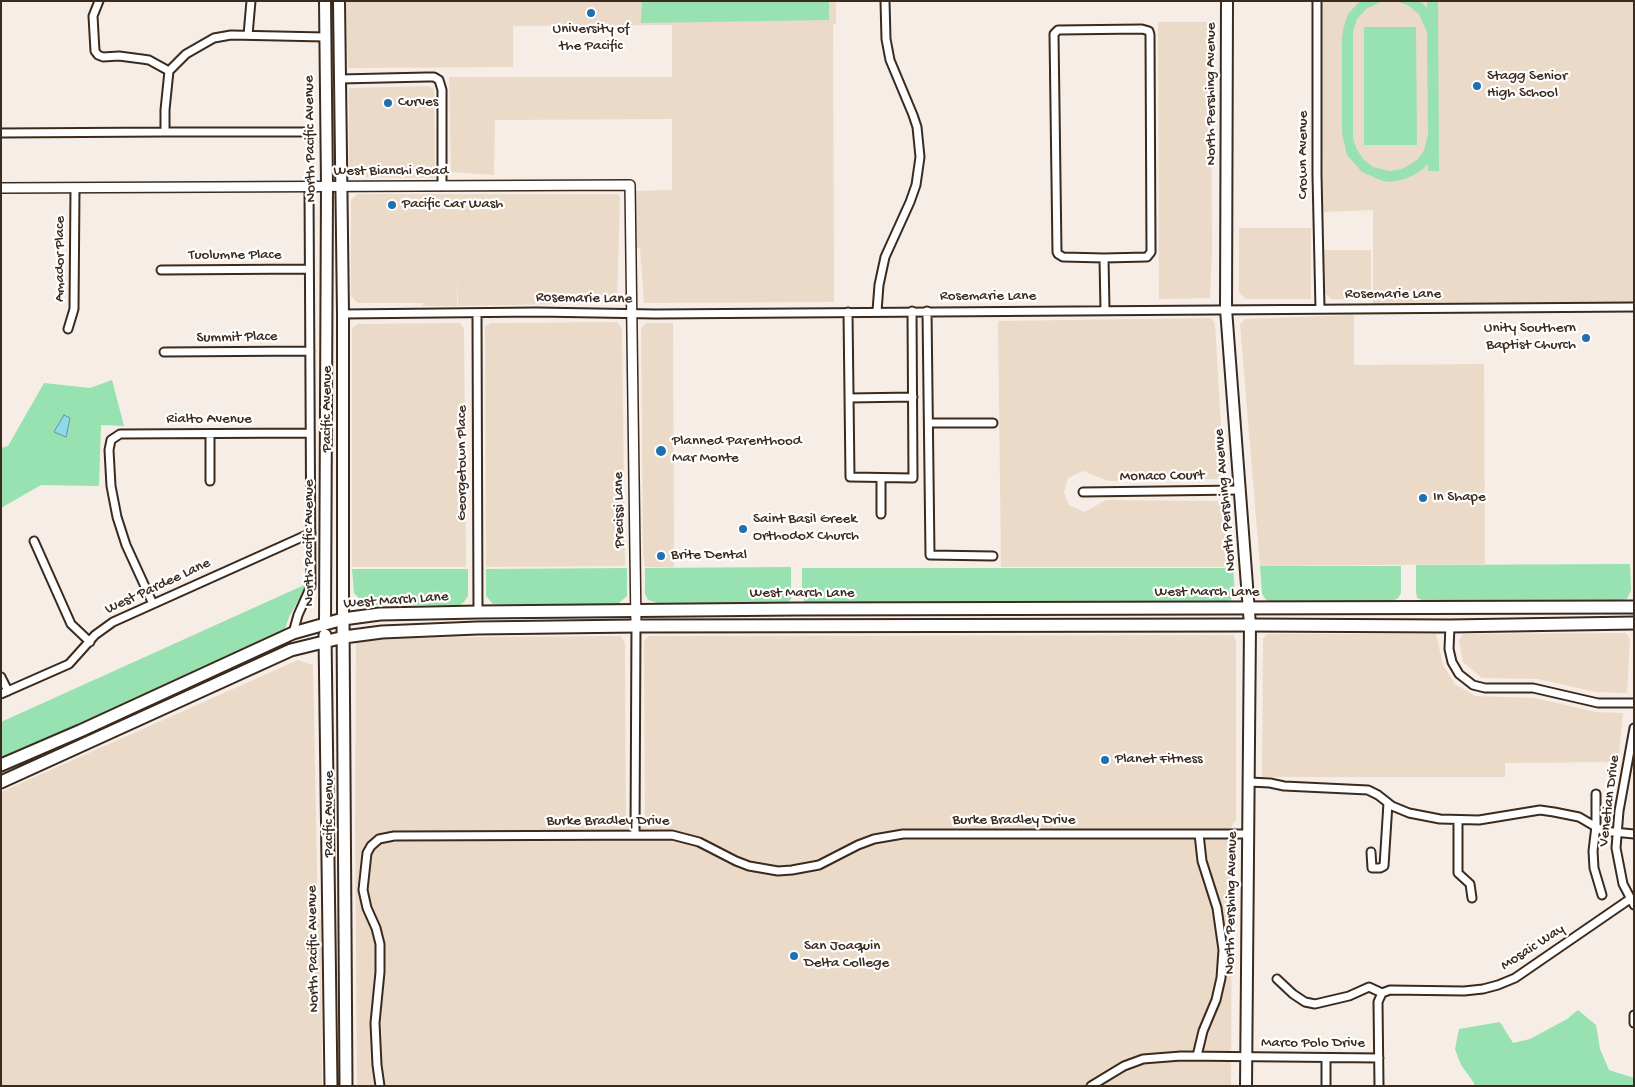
<!DOCTYPE html>
<html>
<head>
<meta charset="utf-8">
<style>
  body { margin:0 }
  #map { position:relative; width:1635px; height:1087px; overflow:hidden; background:#f6eee6; font-family:"Gochi Hand",sans-serif }
  canvas { display:block }
  .frame { position:absolute; inset:0; border:2px solid #3b2a1e; pointer-events:none }
</style>
</head>
<body>
<div id="map">
<canvas width="1635" height="1087"></canvas>
<div class="frame"></div>
</div>
<script>
const c = document.querySelector('canvas').getContext('2d');
c.lineJoin = 'round';
function paint(path, color) {
  c.fillStyle = color;
  c.fill(path, 'evenodd');
}
function shape(rows) {
  const path = new Path2D();
  for (const r of rows) {
    path.moveTo(r[0], r[1]);
    for (let i = 2; i < r.length; i += 2) path.lineTo(r[i], r[i + 1]);
  }
  return path;
}
function strokePath(path, color, width, dash) {
  c.strokeStyle = color;
  c.lineWidth = width;
  c.lineCap = dash ? 'butt' : 'round';
  c.setLineDash(dash || []);
  c.stroke(path);
}
function write(font, color, halo, rows, align = 'center') {
  c.font = font + ' "Gochi Hand",sans-serif';
  c.lineWidth = 4.5;
  c.setLineDash([]);
  c.textBaseline = 'middle';
  c.strokeStyle = halo;
  c.fillStyle = color;
  for (const [text, x, y, turn = 0] of rows) {
    c.save();
    c.translate(x, y);
    c.rotate((+turn || 0) * Math.PI / 180);
    c.textAlign = isNaN(turn) ? turn : align;
    if (halo) c.strokeText(text, 0, 0);
    c.fillText(text, 0, 0);
    c.restore();
  }
}
paint(shape([
  [346,1,836,1,836,24,833,24,834,302,644,303,640,248,633,248,634,191,672,190,672,119,495,120,494,175,451,172,449,77,672,77,672,25,513,26,513,67,348,68],
  [1320,1,1634,1,1634,304,1373,304,1373,210,1323,212],
  [1158,22,1211,22,1212,250,1210,298,1159,299],
  [428,86,434,89,435,178,354,177,349,167,349,88],
  [357,194,617,194,620,197,617,303,458,306,458,278,457,306,423,306,423,303,358,303,351,296,351,200],
  [1239,228,1311,228,1311,299,1246,299,1239,293],
  [1371,250,1371,299,1331,299,1325,293,1324,250],
  [1354,315,1354,365,1484,364,1485,564,1260,566,1240,325,1245,319],
  [1211,318,1215,324,1224,479,1108,481,1083,471,1068,478,1064,492,1069,505,1084,512,1106,500,1225,501,1233,567,1001,567,998,321],
  [617,322,622,329,625,566,486,567,485,326,491,323],
  [460,323,464,329,466,567,352,567,352,328,358,324],
  [646,323,673,323,674,567,645,567,643,553,641,328],
  [1626,633,1630,639,1627,693,1596,692,1538,679,1482,678,1463,662,1459,640,1463,634],
  [1267,634,1436,634,1443,665,1455,684,1475,696,1535,698,1596,712,1623,713,1618,762,1505,763,1505,777,1262,777,1263,639],
  [1233,635,1236,640,1236,820,1232,825,1231,1086,357,1086,355,826,356,638,621,636,625,643,626,819,623,825,648,825,645,819,644,641,649,636],
  [298,660,313,665,318,919,321,919,322,1086,1,1086,1,792]
]), '#ebdac8');
paint(shape([
  [642,1,829,1,829,20,641,23],
  [1360,1,1383,1,1366,9,1357,19,1353,32,1353,139,1357,150,1364,160,1373,167,1390,171,1402,169,1417,160,1424,151,1428,134,1427,32,1419,14,1409,6,1397,1,1420,1,1427,8,1427,1,1438,1,1439,171,1428,171,1428,164,1419,172,1405,179,1390,182,1383,181,1362,172,1347,155,1342,133,1342,38,1343,30,1348,14],
  [1364,27,1416,27,1417,145,1364,145],
  [112,380,124,426,101,425,99,486,41,485,1,508,1,448,8,446,44,383,90,388],
  [1630,564,1631,590,1627,599,1623,600,1422,600,1417,598,1416,591,1416,565],
  [1260,566,1401,566,1401,593,1398,598,1393,601,1267,601,1262,594],
  [791,567,791,599,788,603,656,604,655,602,648,600,645,594,645,568],
  [627,568,627,596,620,602,619,605,493,604,486,596,486,569],
  [802,568,1233,568,1235,594,1230,601,805,602,802,596],
  [352,569,468,569,468,596,464,602,460,605,366,605,354,593],
  [307,585,289,617,285,629,1,760,1,722,302,586],
  [1578,1010,1596,1025,1600,1049,1609,1070,1634,1078,1634,1086,1474,1086,1474,1083,1461,1065,1455,1049,1459,1029,1500,1022,1513,1043,1530,1039,1567,1019]
]), '#98e1b0');
const water = shape([
  [64,415,70,418,66,437,54,432,64,415]
]);
paint(water, '#8ed9ee');
strokePath(water, '#6d939b', 1);
const minor = shape([
  [99,1,93,16,95,51,98,55,103,57,119,56,142,59,149,60,169,71],
  [1317,1,1317,175,1320,309],
  [248,35,251,1],
  [169,71,186,54,214,38,231,35,325,37],
  [340,79,427,77,434,77,439,80,442,90,442,186],
  [165,132,307,132],
  [1,133,165,132,165,110,169,71],
  [1104,258,1063,257,1058,254,1057,252,1054,34,1058,30,1142,29,1149,31,1150,35,1151,252,1147,257,1104,258,1105,310],
  [161,270,309,269],
  [877,311,879,285,885,257,910,202,916,185,920,157,917,127,913,115,890,60,886,39,885,1],
  [927,311,930,555,993,556],
  [848,312,850,477,913,478,912,311],
  [477,313,478,612],
  [343,314,537,312,655,314,1634,307],
  [68,329,74,309,75,189],
  [164,352,310,351],
  [849,398,913,397],
  [929,423,993,423],
  [210,434,210,481],
  [881,478,881,514],
  [1083,492,1240,490],
  [34,541,71,624,90,642],
  [153,604,126,545,117,517,111,486,109,450,111,440,120,434,310,433],
  [1450,626,1449,649,1452,662,1459,674,1473,685,1485,688,1533,688,1598,703,1634,703],
  [293,633,298,615,311,586,309,186],
  [1,677,8,691],
  [1,694,69,664,95,635,113,622,311,533],
  [1634,728,1619,811,1616,848,1623,884,1634,905],
  [1249,782,1270,783,1284,786,1368,790,1378,795,1392,806,1409,813,1440,819,1479,820,1540,810,1554,812,1579,817,1603,831,1634,834],
  [1596,794,1596,826,1593,851,1594,868,1602,895],
  [1458,820,1458,873,1470,884,1472,898],
  [635,835,636,626],
  [1371,852,1372,868,1380,868,1384,866,1388,803],
  [1277,979,1293,994,1305,1002,1315,1004,1349,996,1369,987,1382,993],
  [1382,993,1390,990,1464,991,1483,989,1498,985,1515,978,1630,899],
  [1634,1015,1634,1023],
  [1197,1056,1203,1031,1216,1000,1221,978,1223,950,1217,908,1202,861,1199,834],
  [380,1086,377,1065,375,1023,380,972,380,944,376,928,367,908,363,890,367,853,371,846,379,839,394,836,672,835,699,842,736,861,749,866,778,871,792,870,819,865,858,845,874,839,903,834,1248,834],
  [1091,1086,1124,1066,1143,1059,1181,1056,1379,1058],
  [1326,1086,1326,1058],
  [1379,1086,1378,1002,1382,993]
]);
const tertiary = shape([
  [1,188,630,185,636,626]
]);
const secondary = shape([
  [325,1,327,186,325,624],
  [339,1,343,314,343,619],
  [1227,1,1226,309,1250,625,1246,1086]
]);
const primary = shape([
  [343,619,346,1086],
  [325,635,331,1086],
  [1,765,80,731,293,633,343,619,380,614,478,612,797,609,1634,607],
  [1,782,291,650,344,637,382,632,477,628,636,626,1250,625,1450,626,1634,623]
]);
strokePath(minor, '#3b2a1e', 11);
strokePath(tertiary, '#3b2a1e', 12);
strokePath(secondary, '#3b2a1e', 14);
strokePath(primary, '#3b2a1e', 15);
strokePath(minor, '#fff', 7);
strokePath(tertiary, '#fff', 9);
strokePath(secondary, '#fff', 10);
strokePath(primary, '#fff', 11);
for (const [x, y, r, color] of [
  [591,13,5,"#1f6fb2"],
  [1477,86,5,"#1f6fb2"],
  [388,103,5,"#1f6fb2"],
  [392,205,5,"#1f6fb2"],
  [1586,338,5,"#1f6fb2"],
  [661,451,6,"#1f6fb2"],
  [1423,498,5,"#1f6fb2"],
  [743,529,5,"#1f6fb2"],
  [661,556,5,"#1f6fb2"],
  [1105,760,5,"#1f6fb2"],
  [794,956,5,"#1f6fb2"]
]) {
  const dot = new Path2D();
  dot.arc(x, y, r, 0, 2 * Math.PI);
  c.fillStyle = color;
  c.fill(dot);
  strokePath(dot, '#fff', 2);
}
write('15px', '#3b2a1e', '#fff', [
  ["University of",591,30,"center"],
  ["the Pacific",591,47,"center"],
  ["Stagg Senior",1487,77],
  ["High School",1487,94],
  ["Curves",398,103],
  ["Pacific Car Wash",402,205],
  ["Unity Southern",1576,329,"right"],
  ["Baptist Church",1576,346,"right"],
  ["Planned Parenthood",672,442],
  ["Mar Monte",672,459],
  ["In Shape",1433,498],
  ["Saint Basil Greek",753,520],
  ["Orthodox Church",753,537],
  ["Brite Dental",671,556],
  ["Planet Fitness",1115,760],
  ["San Joaquin",804,947],
  ["Delta College",804,964]
], 'left');
write('15px', '#3b2a1e', '#fff', [
  ["North Pershing Avenue",1212,94,-90],
  ["North Pacific Avenue",311,139,-91],
  ["Crown Avenue",1304,155,-90],
  ["West Bianchi Road",391,172],
  ["Tuolumne Place",235,256],
  ["Amador Place",61,259,-90],
  ["Rosemarie Lane",1393,295],
  ["Rosemarie Lane",988,297],
  ["Rosemarie Lane",584,299,1],
  ["Summit Place",237,338,-1],
  ["Pacific Avenue",328,409,-90],
  ["Rialto Avenue",209,420],
  ["Georgetown Place",463,463,-90],
  ["Monaco Court",1162,477,-1],
  ["North Pershing Avenue",1226,500,-95],
  ["Precissi Lane",620,510,-91],
  ["North Pacific Avenue",310,543,-90],
  ["West Pardee Lane",158,587,-25],
  ["West March Lane",1207,593],
  ["West March Lane",802,594],
  ["West March Lane",396,601,-4],
  ["Venetian Drive",1610,801,-83],
  ["Pacific Avenue",330,814,-90],
  ["Burke Bradley Drive",1014,821],
  ["Burke Bradley Drive",608,822],
  ["North Pershing Avenue",1232,903,-89],
  ["Mosaic Way",1533,948,-33],
  ["North Pacific Avenue",314,949,-91],
  ["Marco Polo Drive",1313,1044]
]);
</script>
</body>
</html>
